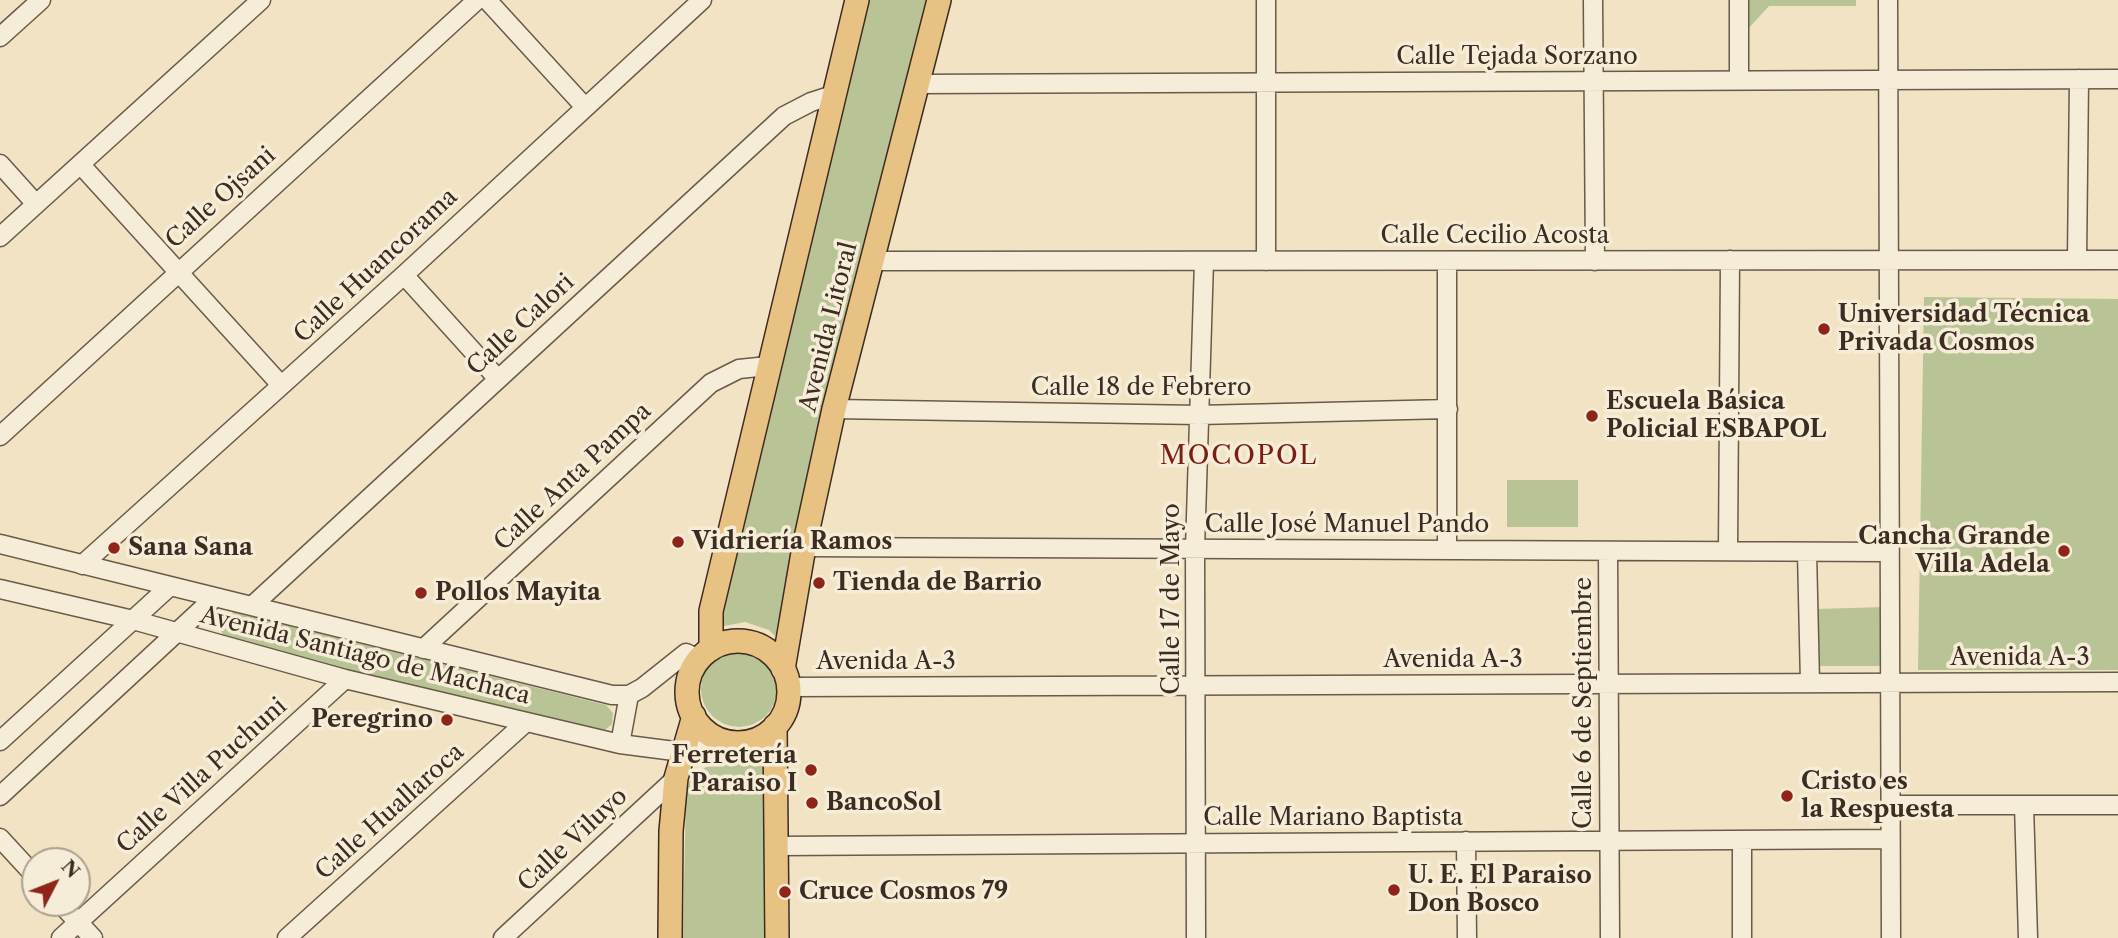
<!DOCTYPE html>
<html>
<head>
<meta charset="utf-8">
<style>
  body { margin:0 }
  #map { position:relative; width:2118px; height:938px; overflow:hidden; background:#f1e3c3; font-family:"Libre Caslon Text",serif }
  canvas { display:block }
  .north { position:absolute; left:21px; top:847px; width:70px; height:70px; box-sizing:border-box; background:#f6edd8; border:2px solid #aca08f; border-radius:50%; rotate:48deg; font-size:19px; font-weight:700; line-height:28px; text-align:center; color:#3c2c22 }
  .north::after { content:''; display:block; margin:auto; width:24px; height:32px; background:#8f2418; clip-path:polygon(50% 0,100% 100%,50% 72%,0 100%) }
</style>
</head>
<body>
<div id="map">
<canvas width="2118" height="938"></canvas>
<div class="north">N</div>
</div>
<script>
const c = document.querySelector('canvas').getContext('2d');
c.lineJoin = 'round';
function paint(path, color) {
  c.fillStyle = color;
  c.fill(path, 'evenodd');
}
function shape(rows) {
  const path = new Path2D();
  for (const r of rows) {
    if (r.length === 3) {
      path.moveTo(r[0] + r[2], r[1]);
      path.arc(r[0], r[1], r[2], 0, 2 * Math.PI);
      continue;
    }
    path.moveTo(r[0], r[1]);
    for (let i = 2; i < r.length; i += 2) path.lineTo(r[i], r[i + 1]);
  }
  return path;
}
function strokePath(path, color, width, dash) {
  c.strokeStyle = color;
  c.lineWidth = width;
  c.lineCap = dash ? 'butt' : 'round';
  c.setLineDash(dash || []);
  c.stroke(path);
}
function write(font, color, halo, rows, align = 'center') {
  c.font = font + ' "Libre Caslon Text",serif';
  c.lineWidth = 7;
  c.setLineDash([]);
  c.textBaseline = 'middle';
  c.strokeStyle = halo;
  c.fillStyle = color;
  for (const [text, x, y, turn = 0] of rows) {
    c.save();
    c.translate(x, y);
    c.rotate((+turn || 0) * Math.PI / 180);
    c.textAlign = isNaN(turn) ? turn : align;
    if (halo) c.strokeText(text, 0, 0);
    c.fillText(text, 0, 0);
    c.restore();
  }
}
paint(shape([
  [869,0,928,0,829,402,775,636,769,630,745,622,719,627],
  [1746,0,1856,0,1856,6,1769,6,1747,30],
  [1924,297,2118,299,2118,670,1918,670],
  [1507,480,1578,480,1578,527,1507,527],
  [1885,607,1889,666,1819,666,1817,609],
  [233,612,606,705,613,713,612,724,604,731,226,640,220,629,221,622],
  [739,689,38],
  [770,756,772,938,683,938,686,792,690,780,706,767]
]), '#b8c495');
const minor = shape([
  [487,0,584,106],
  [1266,0,1266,261],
  [1593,0,1595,261],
  [1739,0,1739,80],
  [1888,0,1891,938],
  [0,37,41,0],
  [916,84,2118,79],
  [0,164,36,204],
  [81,165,281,385],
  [0,237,261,0],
  [2077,260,2079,79],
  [872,261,2118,260],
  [1447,261,1447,550],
  [404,275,498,379],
  [834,409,1199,415,1448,409],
  [0,436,477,0],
  [0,544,612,695,629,695,642,688,686,653,699,659],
  [804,547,1889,552],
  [1608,551,1610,938],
  [1728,551,1730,260],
  [1807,552,1810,683],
  [82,565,404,275,702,0],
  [0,589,133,620,345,679,620,744,682,752,718,739],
  [252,606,784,116,811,102,833,95],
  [423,649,711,383,739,369,768,366],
  [788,687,2118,682],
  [0,741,169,587],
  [620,744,629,695],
  [0,796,214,598],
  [1890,805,2118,805],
  [2024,805,2028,938],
  [0,838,35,876],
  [1466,841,1467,938],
  [777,846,1890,839],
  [60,903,93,938],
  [61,938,345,679],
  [287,938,525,723],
  [503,938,676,778],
  [1196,938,1195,549,1204,261],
  [1742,938,1742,840]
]);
const major = shape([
  [738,692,51],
  [711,649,711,611,857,0],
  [783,669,804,547,834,409,939,0],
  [775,726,777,938],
  [670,938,671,831,676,778,694,716]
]);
strokePath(minor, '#695a4a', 21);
strokePath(major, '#3c2c22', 26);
strokePath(minor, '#f6edd8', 18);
strokePath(major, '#e8c282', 23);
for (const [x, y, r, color] of [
  [1824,329,7,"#8f2418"],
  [1592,416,7,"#8f2418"],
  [678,542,7,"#8f2418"],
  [114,548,7,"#8f2418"],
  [2064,551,7,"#8f2418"],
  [819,583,7,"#8f2418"],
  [421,593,7,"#8f2418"],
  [447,720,7,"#8f2418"],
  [811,770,7,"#8f2418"],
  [1787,796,7,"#8f2418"],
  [812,803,7,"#8f2418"],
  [1394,890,7,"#8f2418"],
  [785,892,7,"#8f2418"]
]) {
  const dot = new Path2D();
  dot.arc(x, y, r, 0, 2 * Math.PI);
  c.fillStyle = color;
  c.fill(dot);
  strokePath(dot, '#f6edd8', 2.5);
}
write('24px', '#3c2c22', '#f6edd8', [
  ["Calle Tejada Sorzano",1517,57],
  ["Calle Ojsani",221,198,-42],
  ["Calle Cecilio Acosta",1495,236],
  ["Calle Huancorama",376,266,-43],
  ["Calle Calori",521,325,-43],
  ["Avenida Litoral",829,327,-76],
  ["Calle 18 de Febrero",1141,388],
  ["Calle Anta Pampa",573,477,-43],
  ["Calle José Manuel Pando",1347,525],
  ["Calle 17 de Mayo",1172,599,-90],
  ["Avenida Santiago de Machaca",365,656,14],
  ["Avenida A-3",2020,658],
  ["Avenida A-3",1453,660],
  ["Avenida A-3",886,662],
  ["Calle 6 de Septiembre",1584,703,-90],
  ["Calle Villa Puchuni",202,776,-42],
  ["Calle Huallaroca",390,812,-42],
  ["Calle Mariano Baptista",1333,818],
  ["Calle Viluyo",573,840,-43]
]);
write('bold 24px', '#3c2c22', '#f6edd8', [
  ["Universidad Técnica",1838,315],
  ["Privada Cosmos",1838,343],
  ["Escuela Básica",1606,402],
  ["Policial ESBAPOL",1606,430],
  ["Cancha Grande",2050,537,"right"],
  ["Villa Adela",2050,565,"right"],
  ["Vidriería Ramos",692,542],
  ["Sana Sana",128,548],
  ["Tienda de Barrio",833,583],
  ["Pollos Mayita",435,593],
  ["Peregrino",433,720,"right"],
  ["Ferretería",797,756,"right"],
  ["Paraiso I",797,784,"right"],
  ["Cristo es",1801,782],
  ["la Respuesta",1801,810],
  ["BancoSol",826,803],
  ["U. E. El Paraiso",1408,876],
  ["Don Bosco",1408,904],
  ["Cruce Cosmos 79",799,892]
], 'left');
c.letterSpacing = '2px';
write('26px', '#7a1f14', '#f6edd8', [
  ["MOCOPOL",1239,456]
]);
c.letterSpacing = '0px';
</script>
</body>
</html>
